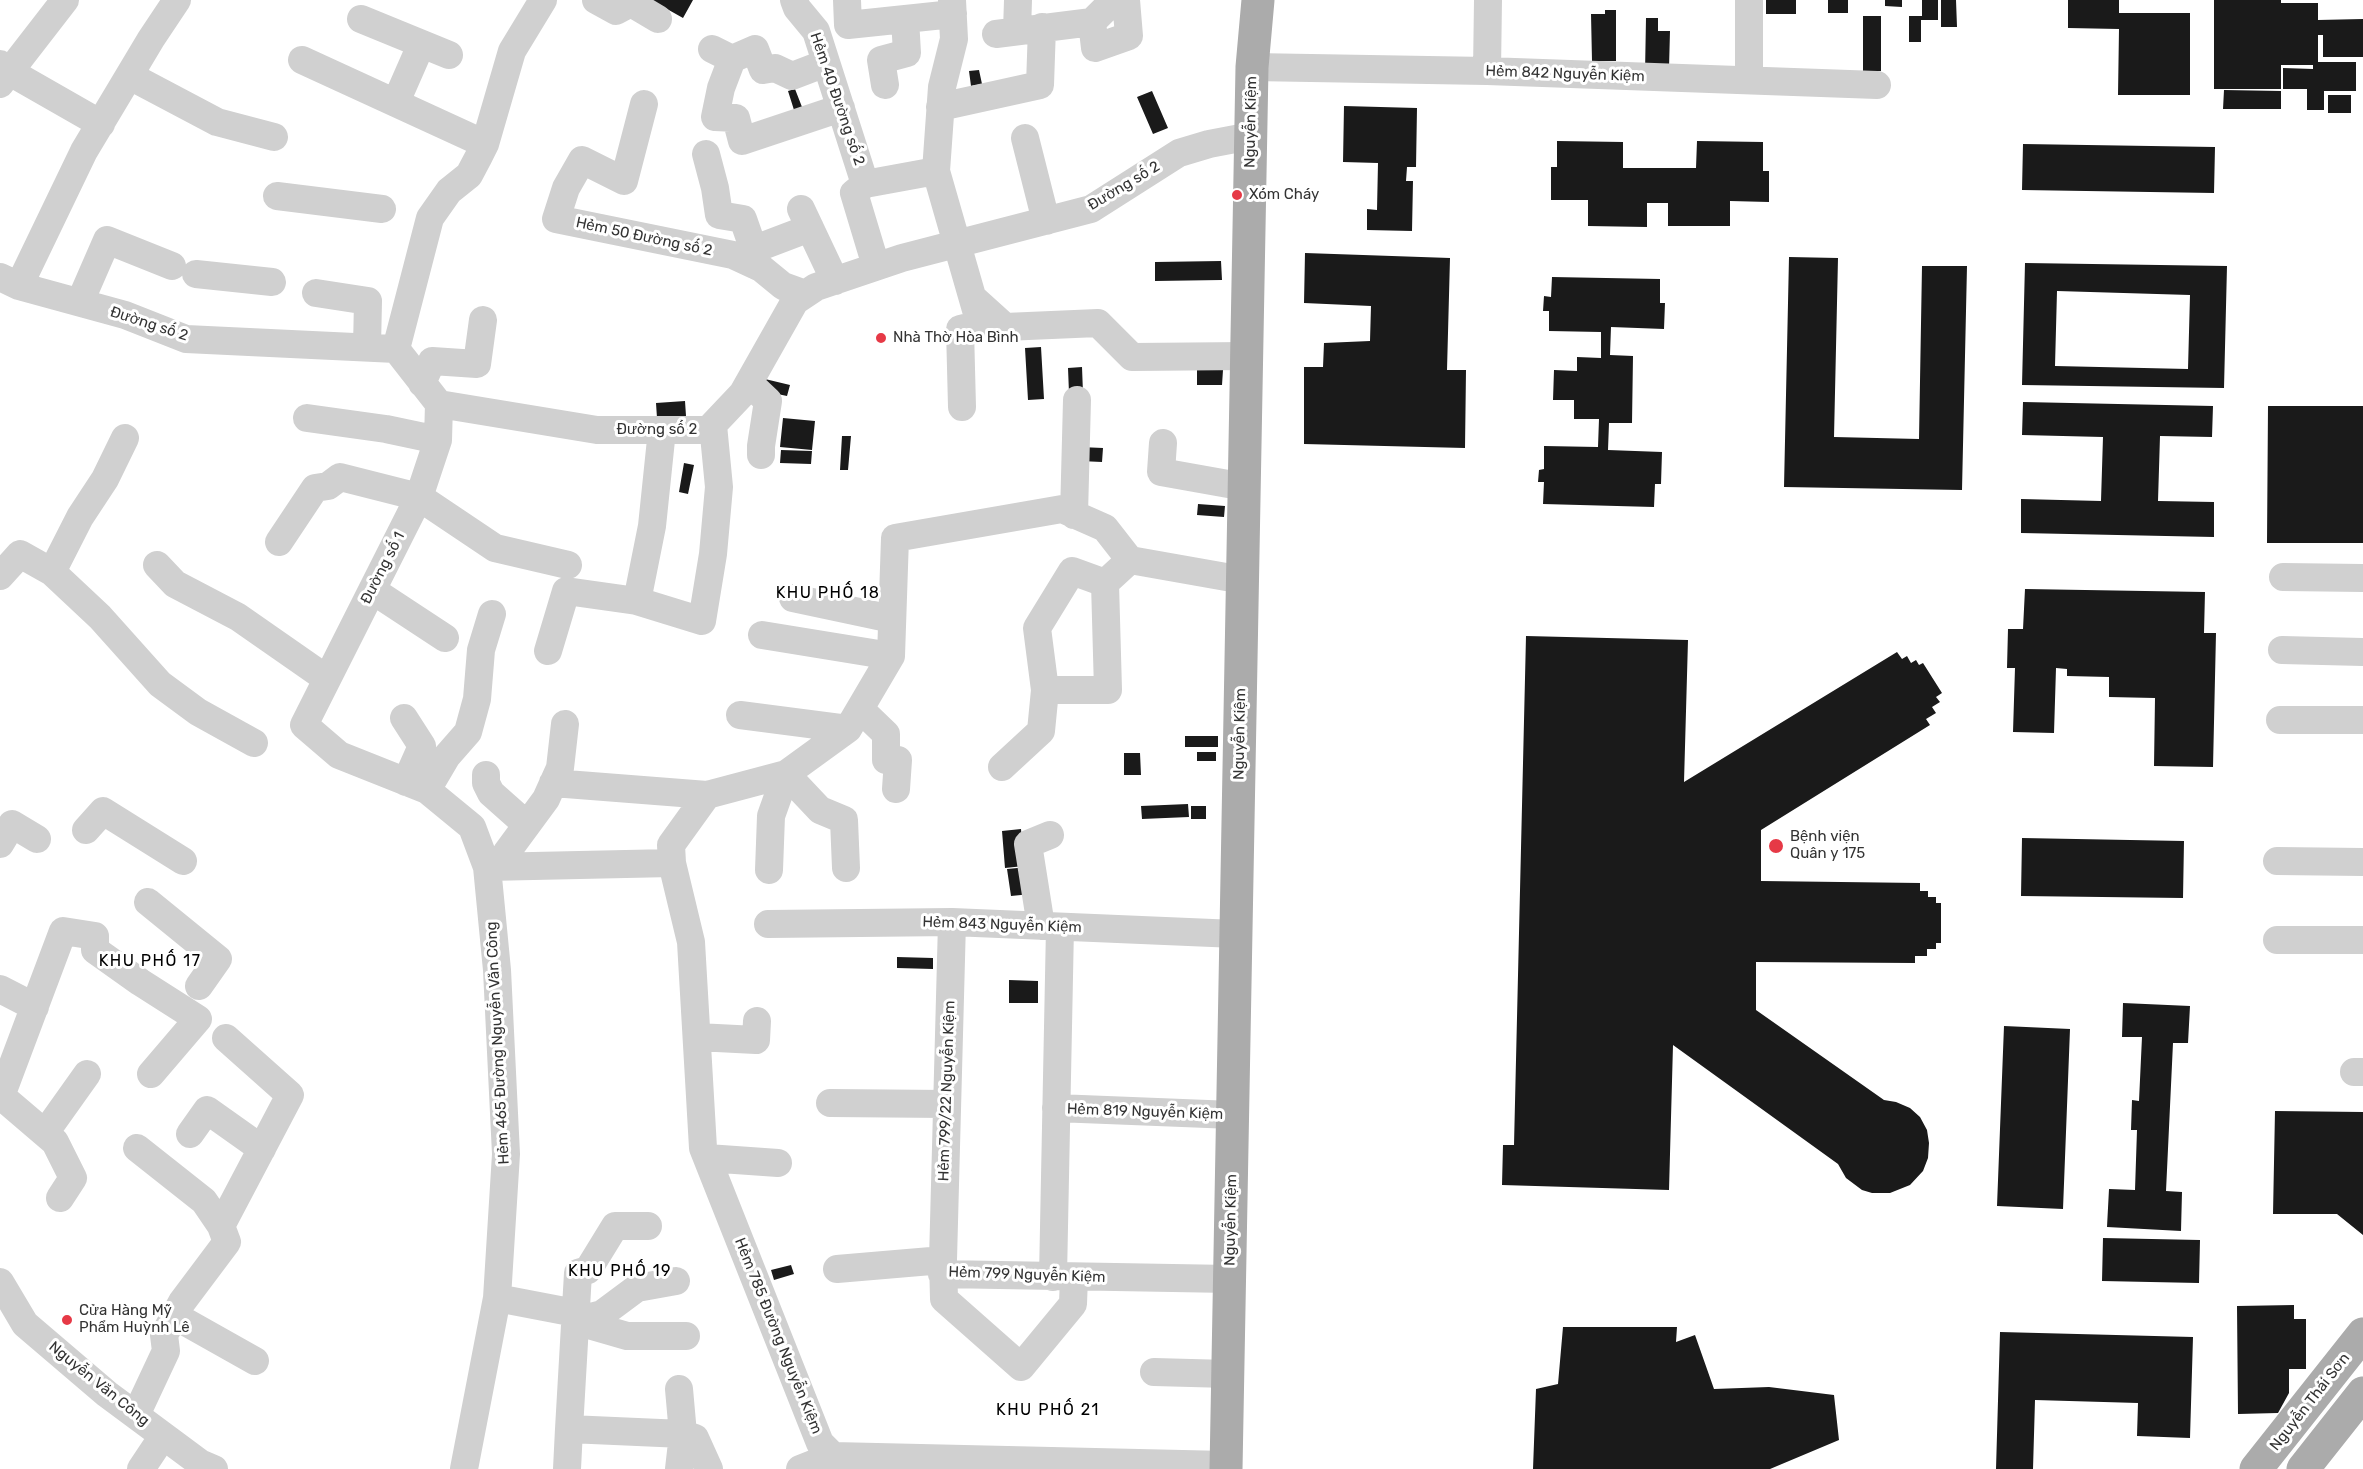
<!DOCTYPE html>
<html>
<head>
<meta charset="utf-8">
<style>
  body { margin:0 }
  canvas { display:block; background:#fff }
</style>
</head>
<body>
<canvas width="2363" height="1469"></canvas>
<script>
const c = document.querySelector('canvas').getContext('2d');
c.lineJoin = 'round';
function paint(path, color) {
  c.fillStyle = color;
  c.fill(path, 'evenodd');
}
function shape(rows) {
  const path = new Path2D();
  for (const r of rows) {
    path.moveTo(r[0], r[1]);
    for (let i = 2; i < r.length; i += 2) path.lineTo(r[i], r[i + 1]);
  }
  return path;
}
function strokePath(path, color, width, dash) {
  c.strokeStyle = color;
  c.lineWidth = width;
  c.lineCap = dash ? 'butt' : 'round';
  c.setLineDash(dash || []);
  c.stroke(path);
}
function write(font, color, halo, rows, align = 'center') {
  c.font = font + ' Rubik,sans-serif';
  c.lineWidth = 6;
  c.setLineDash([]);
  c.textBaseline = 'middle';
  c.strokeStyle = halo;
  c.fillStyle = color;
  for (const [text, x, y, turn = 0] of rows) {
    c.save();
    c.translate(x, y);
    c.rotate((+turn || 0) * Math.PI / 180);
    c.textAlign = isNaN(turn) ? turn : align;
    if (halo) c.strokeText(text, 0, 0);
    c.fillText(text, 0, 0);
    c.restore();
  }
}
paint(shape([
  [651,0,693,0,683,18],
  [1766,0,1796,0,1796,14,1766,14],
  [1828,0,1848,0,1848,13,1828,13],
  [1885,0,1902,0,1902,7,1885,6],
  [1922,0,1938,0,1938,20,1921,20,1921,42,1909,42,1909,16,1922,16],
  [1941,0,1956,0,1957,27,1941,27],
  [2068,0,2119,0,2119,13,2190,13,2190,95,2118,95,2119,29,2068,28],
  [2214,0,2281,0,2281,3,2318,3,2318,20,2363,19,2363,57,2323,57,2323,35,2318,35,2318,62,2356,62,2356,91,2324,91,2324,110,2307,110,2307,89,2283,89,2283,68,2313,69,2313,65,2281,65,2281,89,2214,89],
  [1605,10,1616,10,1616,61,1592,61,1591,14,1605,14],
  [1863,16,1881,16,1881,71,1863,71],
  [1646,18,1658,18,1658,31,1670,31,1669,68,1645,73],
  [979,70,982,84,971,86,969,71],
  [795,89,802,107,794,110,788,91],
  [2224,90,2281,91,2281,109,2223,109],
  [1152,91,1168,128,1153,134,1137,97],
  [2328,95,2351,95,2351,113,2328,113],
  [1344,106,1417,108,1416,167,1407,167,1406,181,1413,181,1412,231,1367,230,1367,209,1377,210,1378,163,1343,162],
  [1557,141,1623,142,1623,168,1696,168,1697,141,1763,142,1763,171,1769,171,1769,202,1730,201,1730,226,1668,226,1668,203,1647,203,1647,227,1588,226,1588,200,1551,200,1551,167,1557,167],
  [2023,144,2215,147,2214,193,2022,190],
  [1305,253,1450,258,1447,370,1466,370,1465,448,1304,444,1304,367,1323,367,1324,343,1370,341,1371,306,1304,303],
  [1789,257,1838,258,1834,437,1919,439,1922,266,1967,266,1962,490,1784,487],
  [1221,261,1222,280,1155,281,1155,262],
  [2025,263,2227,266,2224,388,2022,385],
  [2057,291,2190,295,2188,369,2055,366],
  [1552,277,1660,279,1660,303,1665,303,1664,329,1611,327,1610,355,1633,356,1632,423,1609,423,1608,450,1662,452,1661,484,1655,484,1654,507,1543,504,1544,482,1538,482,1539,470,1544,469,1544,446,1598,447,1599,419,1574,419,1574,400,1553,400,1554,370,1577,371,1577,357,1601,358,1601,332,1549,331,1549,311,1543,311,1544,296,1551,297],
  [1041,347,1044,399,1028,400,1025,348],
  [1082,367,1083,393,1069,393,1068,368],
  [1197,370,1223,370,1222,385,1197,385],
  [765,379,790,385,787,396,763,391],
  [685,401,686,416,657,418,656,403],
  [2023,402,2213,406,2212,437,2160,436,2158,501,2214,502,2214,537,2021,533,2021,499,2101,501,2103,437,2022,435],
  [2268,406,2363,406,2363,543,2267,543],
  [783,418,815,421,812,450,780,447],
  [842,436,851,436,848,470,840,470],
  [1080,447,1103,448,1102,462,1080,461],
  [781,450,812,451,811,464,780,463],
  [684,463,694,465,688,494,679,492],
  [1198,504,1225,506,1224,517,1197,515],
  [2025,589,2205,592,2204,633,2216,633,2213,767,2154,766,2155,698,2109,697,2109,677,2067,676,2067,669,2056,668,2054,733,2013,732,2015,668,2007,668,2008,629,2023,629],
  [1526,636,1688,640,1684,782,1897,652,1902,659,1907,656,1911,663,1916,660,1919,665,1923,663,1942,693,1936,697,1940,702,1932,707,1936,713,1926,719,1930,725,1761,830,1761,881,1920,883,1920,891,1928,891,1928,897,1936,897,1936,903,1941,903,1941,943,1936,943,1936,949,1927,949,1927,956,1915,956,1915,963,1756,962,1756,1010,1884,1100,1896,1102,1910,1108,1920,1117,1927,1130,1929,1143,1928,1158,1923,1171,1910,1185,1890,1193,1872,1193,1862,1190,1846,1178,1838,1164,1673,1045,1669,1190,1502,1185,1503,1145,1514,1145],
  [1185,736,1218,736,1218,747,1185,747],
  [1197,752,1216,752,1216,761,1197,761],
  [1124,753,1140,753,1141,775,1124,775],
  [1188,804,1189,817,1142,819,1141,806],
  [1191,806,1206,806,1206,819,1191,819],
  [1021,829,1024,866,1005,868,1002,831],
  [2022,838,2184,841,2183,898,2021,896],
  [1028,867,1031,894,1011,896,1007,869],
  [897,957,933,958,933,969,897,968],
  [1009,980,1038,981,1038,1003,1009,1003],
  [2123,1003,2190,1006,2188,1043,2173,1043,2166,1191,2182,1192,2181,1231,2107,1227,2109,1189,2135,1190,2137,1130,2131,1130,2132,1100,2139,1101,2142,1037,2122,1037],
  [2004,1026,2070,1029,2063,1209,1997,1206],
  [2275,1111,2363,1112,2363,1235,2337,1214,2273,1214],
  [2103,1238,2200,1240,2199,1283,2102,1281],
  [791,1265,794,1274,774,1280,771,1270],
  [2294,1305,2294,1319,2306,1319,2306,1369,2289,1369,2289,1393,2278,1413,2238,1414,2237,1306],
  [1563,1327,1677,1327,1676,1342,1695,1335,1714,1389,1769,1387,1834,1395,1839,1440,1770,1469,1533,1469,1536,1389,1558,1384],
  [2000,1332,2193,1337,2190,1438,2137,1436,2138,1403,2035,1400,2033,1469,1996,1469]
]), '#1a1a1a');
strokePath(shape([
  [596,0,616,11,631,3,658,19],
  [794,0,797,8,816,31,865,184,854,193,876,266],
  [847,0,848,25,953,14],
  [952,0,954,39,942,87,936,171,980,324,960,329,962,407],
  [1749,0,1749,80],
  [361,19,449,55],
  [1092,22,1095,48,1129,36,1126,0],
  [1017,31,1018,0],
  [996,34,1092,22,1114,0],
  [712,49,732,59,755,49,763,70,775,68,792,76,826,63],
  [732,59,721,88,715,117,736,118,742,141,841,108],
  [302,60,485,144],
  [0,64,10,72,101,124],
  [1252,67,1487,71,1877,85],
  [1487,71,1488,0],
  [130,76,217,122,274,137],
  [0,84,65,0],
  [885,85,881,60,907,53,905,19],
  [396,102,421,45],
  [644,104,624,181,582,160,566,188,556,219,733,255,761,268,783,286,805,294],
  [940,107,1040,85,1042,27],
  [1025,138,1046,221],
  [706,154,715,188,719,215,743,219,750,239,754,265],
  [865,184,936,171],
  [277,196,382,209],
  [801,209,835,281],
  [752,250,810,228],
  [196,274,272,282],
  [0,277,19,286,125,315,186,339,396,349,439,404,597,430,708,430,743,393,795,301,816,287,902,258,1091,209,1179,153,1209,144,1251,136],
  [19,286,84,151,151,39,177,0],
  [316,293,368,301,367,347],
  [974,299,1005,327,1098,323,1132,357,1247,356],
  [80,302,107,240,172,266],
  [396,349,430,218,449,191,469,175,478,158,485,144,512,51,543,0],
  [422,383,432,361,477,364,483,320],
  [749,383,768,401,761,446,761,455],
  [439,404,438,440,419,497,304,725,339,755,427,790,472,827,487,867,672,863,671,845,707,795,786,774,848,729,891,656,895,538,1062,509,1105,528,1130,560,1243,580],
  [307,418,386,429,438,440],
  [1163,443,1161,472,1245,487],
  [1074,515,1077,400],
  [279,542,315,488,328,486,340,477,419,497,495,548,568,565],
  [157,565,175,584,238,617,327,679],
  [52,572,100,617,160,684,198,712,254,743],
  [0,576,20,554,52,572,80,517,105,479,125,438],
  [2283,577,2363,578],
  [372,590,445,638],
  [793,598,892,619],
  [637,601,652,526,662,430],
  [762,635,891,656],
  [2282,650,2363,652],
  [548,651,566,591,637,601,702,621,713,554,719,487,713,425],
  [1045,690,1037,628,1072,571,1105,583],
  [860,709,886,734,886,760,898,760,896,789],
  [740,715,848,729],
  [404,718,422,746,406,782],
  [2280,720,2363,720],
  [1002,767,1041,731,1045,690,1108,690,1105,583,1130,560],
  [486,775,486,783,491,793,527,825],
  [553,783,707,795],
  [427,790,447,756,468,732,477,699,481,650,492,614],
  [86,830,103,811,183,861],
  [0,844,12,824,37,839],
  [2277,861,2363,862],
  [672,863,691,942,703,1148,820,1443,833,1456,1226,1465],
  [501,866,507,852,546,799,560,768,565,724],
  [769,870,771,816,786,774,820,810,844,820,846,868],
  [148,902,218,959,199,986],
  [768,924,952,922,1236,934],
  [1041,926,1028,844,1050,835],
  [2277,940,2363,940],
  [0,989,35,1007],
  [697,1037,756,1040,757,1021],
  [2354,1072,2363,1072],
  [830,1103,947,1104],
  [1056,1108,1233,1115],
  [45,1133,87,1074],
  [190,1134,207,1110,262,1149],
  [137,1148,204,1201,221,1226],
  [707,1158,778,1163],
  [60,1198,73,1178,55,1142,1,1096,63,931,95,936,95,950,140,982,198,1019,151,1074],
  [943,1260,952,922],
  [837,1269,943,1260,944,1299,1021,1367,1073,1304,1074,1277],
  [942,1274,1230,1279],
  [1053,1277,1060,927],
  [0,1282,25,1324,107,1394,200,1463,214,1469],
  [497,1298,570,1312,575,1321,627,1336,686,1336],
  [175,1316,255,1361],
  [575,1321,602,1314,637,1288,676,1281],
  [1154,1372,1228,1374],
  [679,1389,683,1434,679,1469],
  [136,1415,166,1351,164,1335,182,1302,227,1242,221,1226,290,1095,226,1038],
  [569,1429,578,1273,588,1270,615,1226,648,1226],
  [141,1469,163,1436],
  [464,1469,497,1298,506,1154,497,970,487,867],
  [567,1469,569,1429,683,1434,695,1438,709,1469],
  [800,1469,833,1456]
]), '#d0d0d0', 28);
strokePath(shape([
  [1226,1469,1252,67,1258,0],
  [2256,1469,2363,1334],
  [2303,1469,2363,1393]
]), '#ababab', 33);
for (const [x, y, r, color] of [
  [1237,195,6,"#e63946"],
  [881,338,6,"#e63946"],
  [1776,846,8,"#e63946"],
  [67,1320,6,"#e63946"]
]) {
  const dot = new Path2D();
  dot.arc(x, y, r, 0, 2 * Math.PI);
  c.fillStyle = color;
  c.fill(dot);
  strokePath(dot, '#fff', 2);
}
write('15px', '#333', '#fff', [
  ["Hẻm 842 Nguyễn Kiệm",1565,74,2],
  ["Hẻm 40 Đường số 2",837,99,71],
  ["Nguyễn Kiệm",1251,122,-89],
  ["Đường số 2",1124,186,-31],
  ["Hẻm 50 Đường số 2",644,237,12],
  ["Đường số 2",149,324,18],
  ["Đường số 2",657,430],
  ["Đường số 1",383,568,-63],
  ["Nguyễn Kiệm",1240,734,-89],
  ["Hẻm 843 Nguyễn Kiệm",1002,925,2],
  ["Hẻm 465 Đường Nguyễn Văn Công",498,1043,-93],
  ["Hẻm 799/22 Nguyễn Kiệm",947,1091,-88],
  ["Hẻm 819 Nguyễn Kiệm",1145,1112,2],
  ["Nguyễn Kiệm",1231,1220,-89],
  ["Hẻm 799 Nguyễn Kiệm",1027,1275,2],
  ["Hẻm 785 Đường Nguyễn Kiệm",778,1336,68],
  ["Nguyễn Văn Công",99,1384,39],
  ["Nguyễn Thái Sơn",2310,1402,-52]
]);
write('15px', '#333', '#fff', [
  ["Xóm Cháy",1249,195],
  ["Nhà Thờ Hòa Bình",893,338],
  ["Bệnh viện",1790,837],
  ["Quân y 175",1790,854],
  ["Cửa Hàng Mỹ",79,1311],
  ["Phẩm Huỳnh Lê",79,1328]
], 'left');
c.letterSpacing = '1.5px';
write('16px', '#000', '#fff', [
  ["KHU PHỐ 18",828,593],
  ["KHU PHỐ 17",150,961],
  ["KHU PHỐ 19",620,1271],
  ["KHU PHỐ 21",1048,1410]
]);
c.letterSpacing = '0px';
</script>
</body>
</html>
